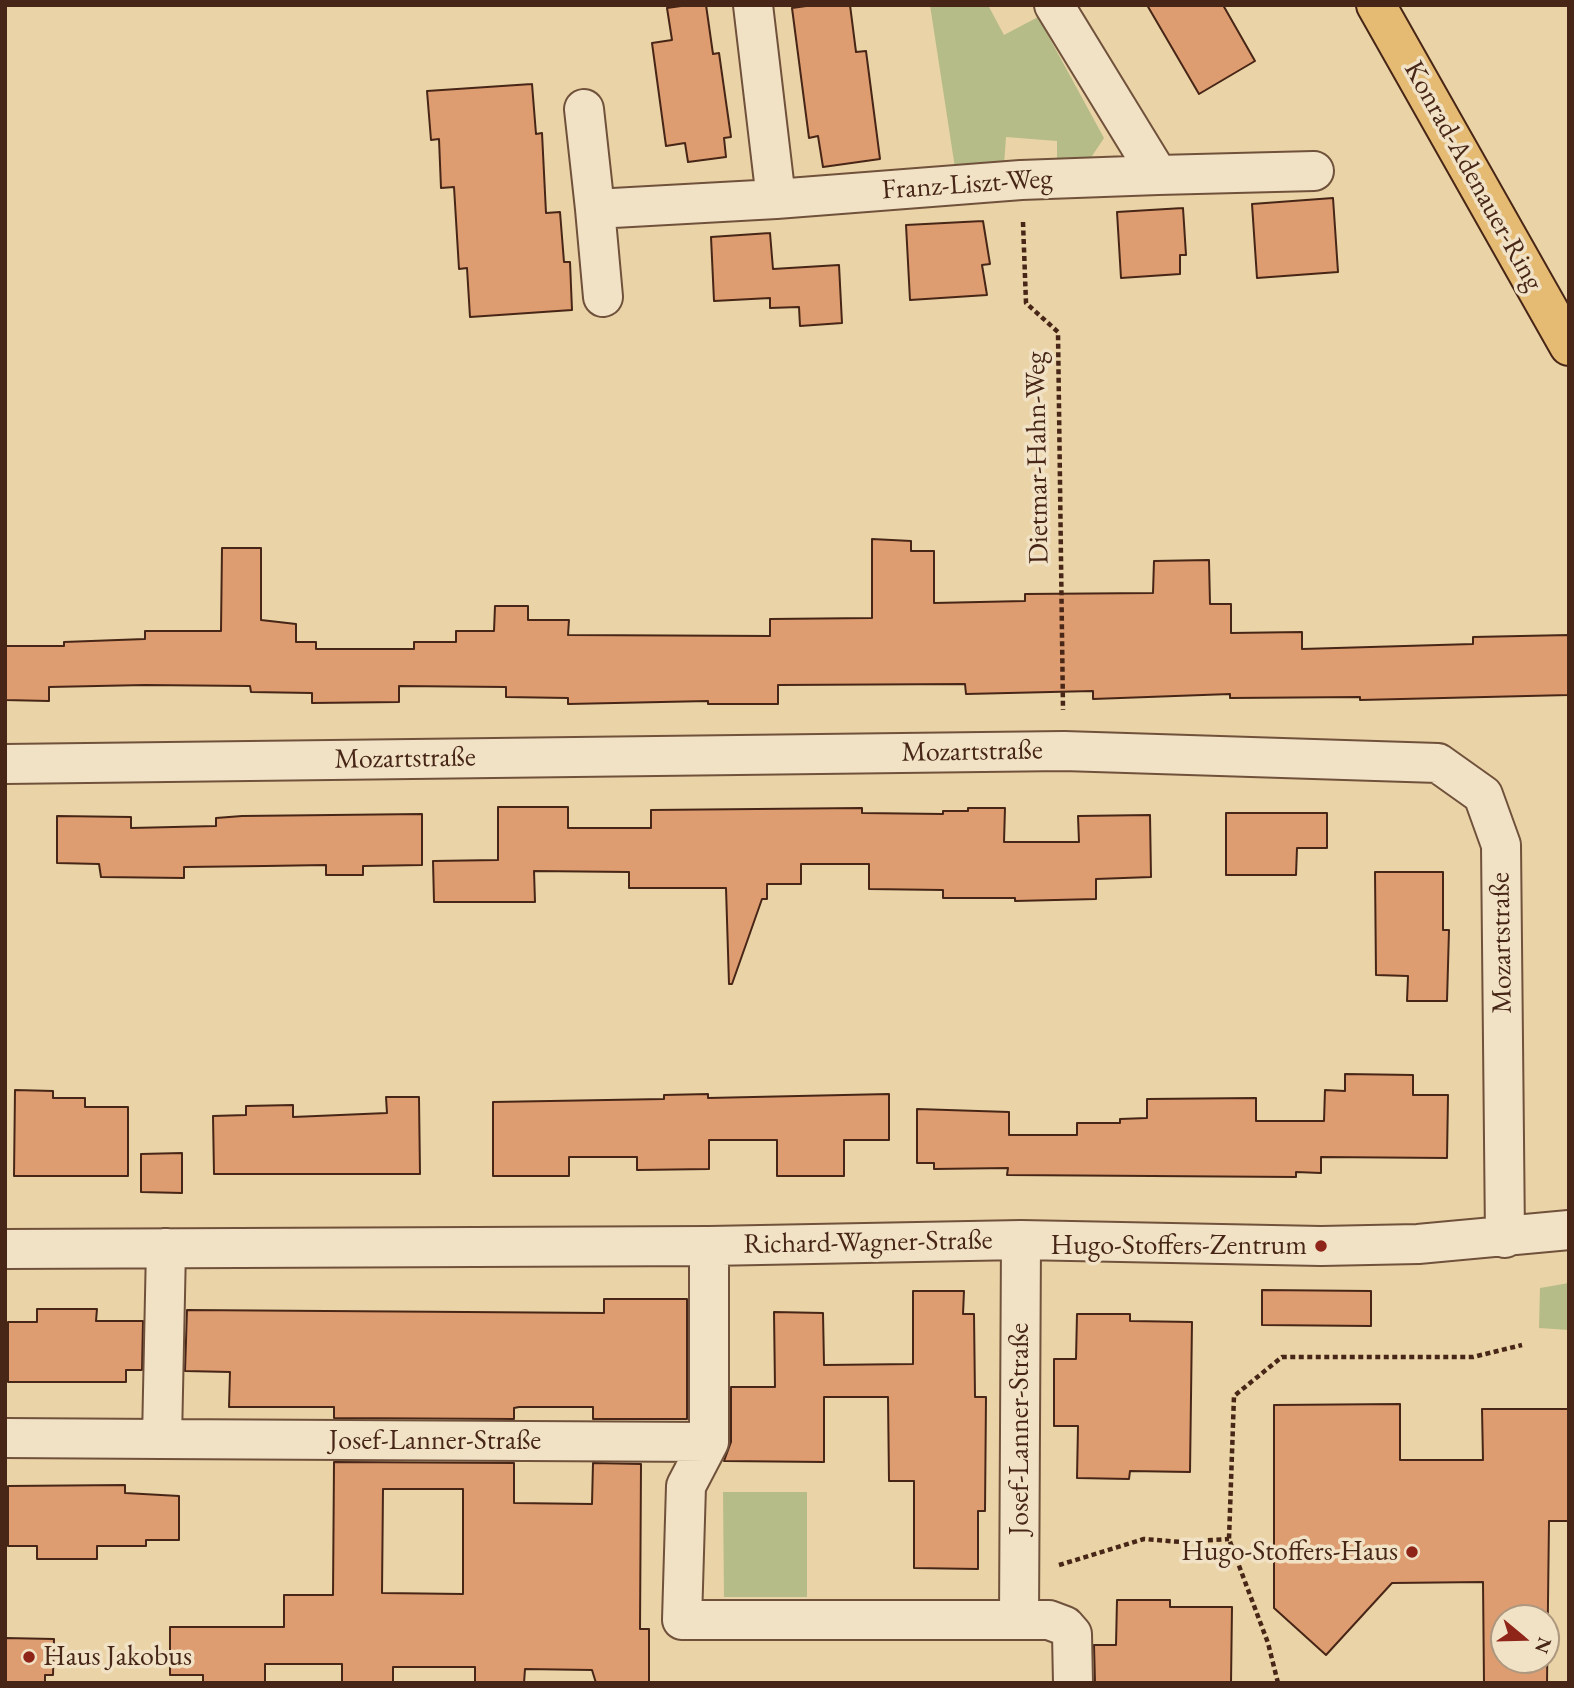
<!DOCTYPE html>
<html>
<head>
<meta charset="utf-8">
<style>
  body { margin:0 }
  #map { position:relative; width:1574px; height:1688px; overflow:hidden; background:#ead3a6; font-family:"EB Garamond",serif }
  canvas { display:block }
  .frame { position:absolute; inset:0; border:7px solid #472617; pointer-events:none }
  .north { position:absolute; left:1490px; top:1604px; width:70px; height:70px; box-sizing:border-box; background:#f1e2c5; border:2px solid #ad977f; border-radius:50%; rotate:109deg; font-size:19px; font-weight:700; line-height:28px; text-align:center; color:#472617 }
  .north::after { content:''; display:block; margin:auto; width:24px; height:32px; background:#8f2418; clip-path:polygon(50% 0,100% 100%,50% 72%,0 100%) }
</style>
</head>
<body>
<div id="map">
<canvas width="1574" height="1688"></canvas>
<div class="frame"></div>
<div class="north">N</div>
</div>
<script>
const c = document.querySelector('canvas').getContext('2d');
c.lineJoin = 'round';
function paint(path, color) {
  c.fillStyle = color;
  c.fill(path, 'evenodd');
}
function shape(rows) {
  const path = new Path2D();
  for (const r of rows) {
    path.moveTo(r[0], r[1]);
    for (let i = 2; i < r.length; i += 2) path.lineTo(r[i], r[i + 1]);
  }
  return path;
}
function strokePath(path, color, width, dash) {
  c.strokeStyle = color;
  c.lineWidth = width;
  c.lineCap = dash ? 'butt' : 'round';
  c.setLineDash(dash || []);
  c.stroke(path);
}
function write(font, color, halo, rows, align = 'center') {
  c.font = font + ' "EB Garamond",serif';
  c.lineWidth = 7;
  c.setLineDash([]);
  c.textBaseline = 'middle';
  c.strokeStyle = halo;
  c.fillStyle = color;
  for (const [text, x, y, turn = 0] of rows) {
    c.save();
    c.translate(x, y);
    c.rotate((+turn || 0) * Math.PI / 180);
    c.textAlign = isNaN(turn) ? turn : align;
    if (halo) c.strokeText(text, 0, 0);
    c.fillText(text, 0, 0);
    c.restore();
  }
}
paint(shape([
  [930,5,988,5,1004,35,1038,17,1104,138,1088,162,1057,159,1057,141,1006,137,1004,165,955,168],
  [1569,1283,1569,1330,1539,1328,1540,1288],
  [723,1492,807,1492,807,1597,724,1597]
]), '#b5bc88');
const building = shape([
  [688,5,706,5,713,54,719,53,731,137,724,138,726,157,688,162,685,143,666,146,652,43,672,40,667,8,688,5],
  [813,5,850,5,856,52,866,51,880,159,823,167,818,136,809,138,792,8,813,5],
  [1147,5,1223,5,1255,61,1199,94,1147,5],
  [532,84,536,134,542,133,546,213,560,212,564,262,570,262,572,310,470,317,467,268,459,269,454,187,441,188,439,139,431,140,427,91,532,84],
  [1333,198,1338,272,1257,278,1252,204,1333,198],
  [1183,208,1186,255,1180,255,1180,274,1121,278,1117,212,1183,208],
  [983,221,990,264,982,265,987,295,910,300,906,225,983,221],
  [770,233,773,269,839,265,842,323,800,326,799,307,770,308,770,298,714,301,711,237,770,233],
  [872,539,911,541,911,551,934,551,934,603,1025,601,1025,594,1153,593,1154,561,1209,560,1210,604,1231,604,1231,633,1302,632,1302,649,1473,644,1473,637,1569,635,1569,695,1360,700,1360,697,1230,698,1230,694,1093,699,1093,691,966,694,965,684,778,685,778,704,708,704,708,701,568,704,568,698,506,697,506,687,399,686,399,702,312,703,312,693,251,692,250,686,145,685,49,687,49,701,5,700,5,646,64,646,64,642,145,639,145,631,221,631,222,548,261,548,261,620,296,624,296,642,316,642,316,649,414,649,414,642,456,642,456,631,494,631,495,606,528,606,528,620,569,620,568,635,770,636,770,619,872,618,872,539],
  [498,807,568,807,568,828,651,828,651,810,862,808,862,813,943,814,943,811,968,811,968,808,1005,808,1004,842,1079,842,1078,816,1150,815,1151,877,1096,879,1096,899,1015,901,1015,898,943,898,943,890,869,889,869,864,801,864,801,884,767,884,767,899,762,899,732,984,729,984,726,888,629,888,629,872,534,871,535,902,434,902,433,861,498,860,498,807],
  [1226,813,1327,813,1327,848,1297,848,1296,875,1226,875,1226,813],
  [422,814,422,865,363,866,363,875,326,875,326,865,265,866,184,867,184,878,101,877,99,864,57,863,57,816,131,817,131,828,216,826,216,818,242,816,422,814],
  [1375,872,1443,872,1443,930,1449,930,1447,1001,1407,1001,1408,976,1376,975,1375,872],
  [1345,1074,1413,1075,1413,1095,1448,1095,1447,1158,1321,1157,1321,1173,1296,1172,1296,1177,1007,1175,1008,1168,934,1169,934,1163,917,1163,917,1109,1009,1112,1009,1135,1077,1135,1077,1123,1120,1123,1120,1119,1147,1118,1147,1099,1256,1098,1256,1121,1324,1121,1325,1090,1345,1091,1345,1074],
  [15,1090,53,1091,53,1098,85,1098,85,1107,128,1107,128,1176,14,1176,15,1090],
  [708,1094,708,1098,889,1094,889,1140,844,1140,844,1176,777,1176,777,1140,709,1140,709,1169,637,1170,637,1157,569,1157,569,1176,493,1176,493,1102,664,1099,664,1095,708,1094],
  [386,1097,419,1097,420,1174,214,1174,213,1116,246,1115,246,1106,293,1105,293,1117,387,1113,386,1097],
  [182,1153,182,1193,141,1192,141,1154,182,1153],
  [1262,1290,1371,1291,1371,1326,1262,1325,1262,1290],
  [913,1291,964,1291,963,1314,974,1314,975,1397,986,1397,985,1511,978,1511,978,1569,914,1568,914,1481,889,1481,888,1397,824,1397,824,1462,724,1461,731,1442,731,1387,775,1387,774,1312,823,1313,824,1365,913,1364,913,1291],
  [604,1299,687,1299,687,1419,593,1419,593,1407,519,1407,514,1408,514,1419,334,1418,334,1407,229,1407,230,1372,185,1371,187,1310,604,1313,604,1299],
  [37,1309,97,1309,96,1321,143,1321,142,1370,126,1370,126,1382,8,1382,8,1322,37,1322,37,1309],
  [1077,1314,1130,1314,1130,1321,1192,1322,1190,1472,1130,1471,1129,1479,1077,1478,1078,1426,1054,1426,1054,1359,1076,1359,1077,1314],
  [1400,1404,1400,1460,1483,1460,1482,1409,1569,1409,1569,1521,1549,1521,1547,1683,1484,1683,1483,1582,1392,1583,1326,1655,1274,1608,1274,1405,1400,1404],
  [1504,1618,1546,1618,1546,1660,1504,1660,1504,1618],
  [334,1462,514,1463,514,1503,592,1504,593,1463,641,1464,640,1629,649,1629,649,1683,596,1683,592,1670,525,1669,524,1683,475,1683,475,1667,393,1667,393,1683,342,1683,342,1664,265,1664,265,1683,203,1683,203,1675,170,1675,170,1627,284,1627,284,1595,333,1595,334,1462],
  [383,1489,463,1489,463,1594,382,1593,383,1489],
  [125,1485,125,1493,179,1496,179,1540,146,1540,146,1546,97,1546,97,1559,37,1559,37,1546,8,1546,8,1486,125,1485],
  [1117,1600,1170,1600,1170,1607,1232,1607,1231,1683,1095,1683,1094,1645,1116,1645,1117,1600],
  [5,1638,54,1639,53,1675,45,1675,45,1683,5,1683,5,1638]
]);
paint(building, '#de9d70');
strokePath(building, '#472617', 2);
const minor = shape([
  [753,5,776,199,1021,180,1158,175,1054,5],
  [584,109,595,209],
  [1158,175,1314,171],
  [603,297,595,209,776,199],
  [5,764,1064,751,1438,763,1483,795,1501,845,1505,1238],
  [5,1249,709,1246,1021,1240,1321,1246,1418,1244,1569,1230],
  [5,1438,162,1439,166,1248],
  [162,1439,709,1442,709,1246],
  [709,1442,686,1486,682,1620,1049,1620,1065,1626,1072,1634,1073,1683],
  [1019,1619,1021,1240]
]);
const major = shape([
  [1376,5,1569,346]
]);
strokePath(minor, '#70513b', 42);
strokePath(major, '#472617', 42);
strokePath(shape([
  [1023,222,1026,303,1058,332,1063,710],
  [1059,1565,1144,1539,1181,1542,1229,1539],
  [1278,1683,1268,1643,1229,1539,1234,1396,1282,1357,1473,1357,1522,1345]
]), '#472617', 4.5, [5, 3.5]);
strokePath(minor, '#f1e2c5', 38);
strokePath(major, '#e5ba73', 38);
for (const [x, y, r, color] of [
  [1321,1246,7,"#8f2418"],
  [1412,1552,7,"#8f2418"],
  [29,1657,7,"#8f2418"]
]) {
  const dot = new Path2D();
  dot.arc(x, y, r, 0, 2 * Math.PI);
  c.fillStyle = color;
  c.fill(dot);
  strokePath(dot, '#f1e2c5', 2.5);
}
write('28px', '#472617', '#f1e2c5', [
  ["Konrad-Adenauer-Ring",1473,176,61],
  ["Franz-Liszt-Weg",967,185,-4],
  ["Dietmar-Hahn-Weg",1038,458,-91],
  ["Mozartstraße",972,752,-1],
  ["Mozartstraße",405,759,-1],
  ["Mozartstraße",1502,943,-91],
  ["Richard-Wagner-Straße",868,1243,-1],
  ["Josef-Lanner-Straße",1020,1429,-90],
  ["Josef-Lanner-Straße",435,1441]
]);
write('28px', '#472617', '#f1e2c5', [
  ["Hugo-Stoffers-Zentrum",1307,1246],
  ["Hugo-Stoffers-Haus",1398,1552],
  ["Haus Jakobus",43,1657,"left"]
], 'right');
</script>
</body>
</html>
